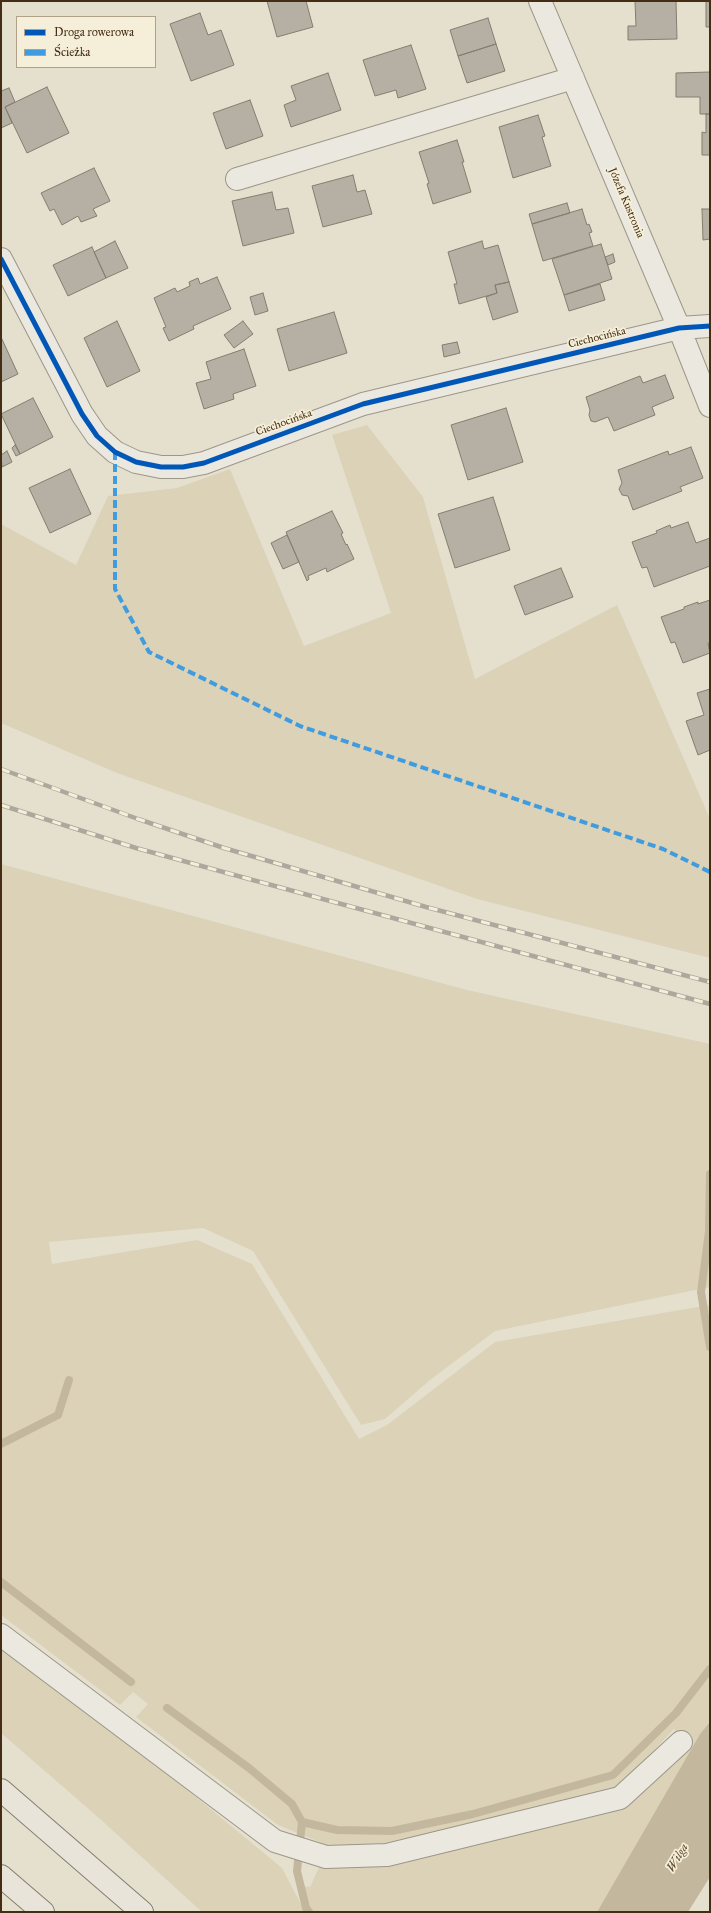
<!DOCTYPE html>
<html>
<head>
<meta charset="utf-8">
<style>
  body { margin:0 }
  #map { position:relative; width:711px; height:1913px; overflow:hidden; background:#e5e0ce; font-family:"IM FELL Great Primer",serif }
  canvas { display:block }
  .frame { position:absolute; inset:0; border:2px solid #452c14; pointer-events:none }
  .legend { position:absolute; left:16px; top:16px; width:140px; height:52px; box-sizing:border-box; background:#f5efd9; border:1px solid #afa18a; margin:0; padding:5px 7px; list-style:none; font-size:12px; color:#452c14 }
  .legend li { display:flex; align-items:center; gap:8px; height:20px }
  .legend b { width:20px; border:1px solid #afa18a }
</style>
</head>
<body>
<div id="map">
<canvas width="711" height="1913"></canvas>
<div class="frame"></div>
<ul class="legend">
<li><b style="height:5px;background:#0057b8"></b>Droga rowerowa</li>
<li><b style="height:5px;background:#409cde"></b>Ścieżka</li>
</ul>
</div>
<script>
const c = document.querySelector('canvas').getContext('2d');
c.lineJoin = 'round';
function paint(path, color) {
  c.fillStyle = color;
  c.fill(path, 'evenodd');
}
function shape(rows) {
  const path = new Path2D();
  for (const r of rows) {
    path.moveTo(r[0], r[1]);
    for (let i = 2; i < r.length; i += 2) path.lineTo(r[i], r[i + 1]);
  }
  return path;
}
function strokePath(path, color, width, dash) {
  c.strokeStyle = color;
  c.lineWidth = width;
  c.lineCap = dash ? 'butt' : 'round';
  c.setLineDash(dash || []);
  c.stroke(path);
}
function write(font, color, halo, rows, align = 'center') {
  c.font = font + ' "IM FELL Great Primer",serif';
  c.lineWidth = 3.5;
  c.setLineDash([]);
  c.textBaseline = 'middle';
  c.strokeStyle = halo;
  c.fillStyle = color;
  for (const [text, x, y, turn = 0] of rows) {
    c.save();
    c.translate(x, y);
    c.rotate((+turn || 0) * Math.PI / 180);
    c.textAlign = isNaN(turn) ? turn : align;
    if (halo) c.strokeText(text, 0, 0);
    c.fillText(text, 0, 0);
    c.restore();
  }
}
paint(shape([
  [367,425,423,497,475,679,617,605,710,819,710,958,477,899,117,773,1,723,1,524,76,565,108,496,177,488,230,469,304,646,391,613,332,435],
  [1,864,467,990,710,1044,710,1287,495,1331,430,1380,385,1419,361,1425,253,1251,203,1228,49,1242,52,1264,197,1240,252,1264,359,1439,387,1425,495,1342,709,1305,710,1294,710,1719,709,1723,700,1734,597,1912,312,1912,310,1910,303,1886,310,1887,321,1863,624,1802,686,1741,674,1729,620,1787,411,1842,329,1846,278,1825,136,1717,148,1704,133,1692,120,1705,1,1615],
  [1,1636,282,1868,305,1912,202,1912,99,1818,1,1733]
]), '#dbd2b8');
paint(shape([
  [710,1719,710,1877,688,1912,597,1912,700,1734,709,1723]
]), '#c3b89d');
strokePath(shape([
  [710,1174,709,1232,701,1292,710,1347],
  [1,1444,58,1415,69,1380],
  [1,1582,131,1682],
  [167,1708,249,1768,292,1804,302,1822,297,1871,306,1908,309,1912],
  [302,1822,337,1830,392,1831,473,1814,613,1775,676,1713,710,1669]
]), '#c3b89d', 8);
const building = shape([
  [267,1,306,1,313,27,277,37,267,1],
  [635,1,676,1,677,39,628,40,628,26,636,26,635,1],
  [706,1,710,1,710,27,706,27,706,1],
  [200,13,208,35,221,30,234,65,191,81,170,24,200,13],
  [488,18,496,44,458,56,450,30,488,18],
  [496,44,505,71,467,83,458,56,496,44],
  [411,45,426,89,398,98,396,90,375,96,363,60,411,45],
  [710,72,710,114,700,114,700,97,676,97,676,73,710,72],
  [328,73,341,110,291,127,284,105,296,100,291,86,328,73],
  [47,87,69,133,27,153,5,107,47,87],
  [9,88,15,102,5,107,12,123,1,128,1,91,9,88],
  [250,100,263,136,226,149,213,113,250,100],
  [706,114,710,114,710,155,702,155,702,132,706,133,706,114],
  [538,115,545,136,542,137,551,166,513,178,499,127,538,115],
  [457,140,464,162,462,162,471,192,433,204,427,184,429,183,419,152,457,140],
  [94,168,110,201,93,209,97,216,81,222,78,216,62,225,54,209,50,211,41,193,94,168],
  [353,175,357,192,365,190,372,214,323,227,312,186,353,175],
  [272,192,276,210,288,208,294,233,243,246,232,201,272,192],
  [567,203,570,213,532,224,529,214,567,203],
  [582,209,587,225,589,224,592,232,589,233,593,246,543,261,532,224,582,209],
  [702,209,710,209,710,239,703,240,702,209],
  [115,241,128,268,106,278,94,252,115,241],
  [482,241,484,249,498,245,509,282,495,285,497,293,459,304,454,284,457,284,448,252,482,241],
  [601,244,612,279,564,295,552,259,601,244],
  [92,247,106,278,68,296,53,265,92,247],
  [613,254,615,262,608,265,605,257,613,254],
  [217,277,231,309,193,326,194,329,169,341,163,328,166,327,154,298,175,288,177,292,190,286,189,282,198,278,200,284,217,277],
  [509,282,518,312,493,320,486,297,497,293,495,285,509,282],
  [600,284,605,300,569,311,564,295,600,284],
  [263,293,268,311,255,315,250,297,263,293],
  [334,312,347,353,289,371,277,329,334,312],
  [117,321,140,371,107,387,84,338,117,321],
  [243,321,253,334,234,348,224,335,243,321],
  [1,337,18,374,1,382,1,337],
  [457,342,460,353,444,357,442,345,457,342],
  [244,349,256,386,233,394,234,399,204,409,196,383,211,379,206,362,244,349],
  [665,375,674,398,652,407,655,415,614,431,608,417,595,422,591,421,589,415,590,410,586,397,640,376,643,383,665,375],
  [33,398,53,437,20,454,1,414,33,398],
  [506,408,523,462,468,480,451,425,506,408],
  [15,445,20,454,16,456,12,448,15,445],
  [691,447,703,478,680,487,682,491,633,510,628,496,622,495,619,489,622,483,618,470,668,451,669,455,691,447],
  [7,451,12,462,2,467,1,455,7,451],
  [70,469,91,514,50,533,29,488,70,469],
  [493,497,510,550,455,568,438,514,493,497],
  [332,511,343,533,341,534,346,545,347,544,354,559,327,572,326,568,308,576,309,579,307,581,286,532,332,511],
  [688,522,696,543,710,538,710,566,654,587,647,567,642,568,632,542,657,533,656,531,670,525,671,528,688,522],
  [287,535,299,562,283,569,271,543,287,535],
  [561,568,573,597,525,615,514,586,561,568],
  [710,600,710,643,708,643,710,653,683,663,675,642,671,643,661,617,684,609,684,607,698,602,698,604,710,600],
  [710,689,710,750,698,755,686,721,704,715,697,693,710,689]
]);
paint(building, '#b5b0a3');
strokePath(building, '#847d70', 1);
const minor = shape([
  [540,1,679,328,710,406],
  [237,179,573,78],
  [1,259,82,414,97,436,115,452,136,462,161,467,183,467,204,463,363,404,679,328,710,326],
  [1,1635,275,1841,326,1857,387,1855,620,1798,681,1742]
]);
const highway = shape([
  [1,1790,142,1912],
  [1,1876,43,1912]
]);
strokePath(minor, '#9c9689', 24);
strokePath(highway, '#847d70', 24);
strokePath(minor, '#ebe8df', 22);
strokePath(highway, '#e8e4da', 22);
const rail = shape([
  [1,769,138,819,224,848,426,907,710,982],
  [1,805,136,848,227,873,710,1004]
]);
strokePath(rail, '#ada89e', 4.5);
strokePath(rail, '#f5efd9', 3, [9]);
strokePath(shape([
  [115,452,115,589,149,652,300,726,663,849,710,872]
]), '#409cde', 4, [8, 4]);
strokePath(shape([
  [1,259,82,414,97,436,115,452,136,462,161,467,183,467,204,463,363,404,679,328,710,326]
]), '#0057b8', 5);
write('11px', '#452c14', '#f5efd9', [
  ["Józefa Kustronia",626,203,67],
  ["Ciechocińska",597,338,-14],
  ["Ciechocińska",284,423,-20]
]);
write('italic 12px', '#614b31', '#f5efd9', [
  ["Wilga",678,1858,-60]
]);
</script>
</body>
</html>
